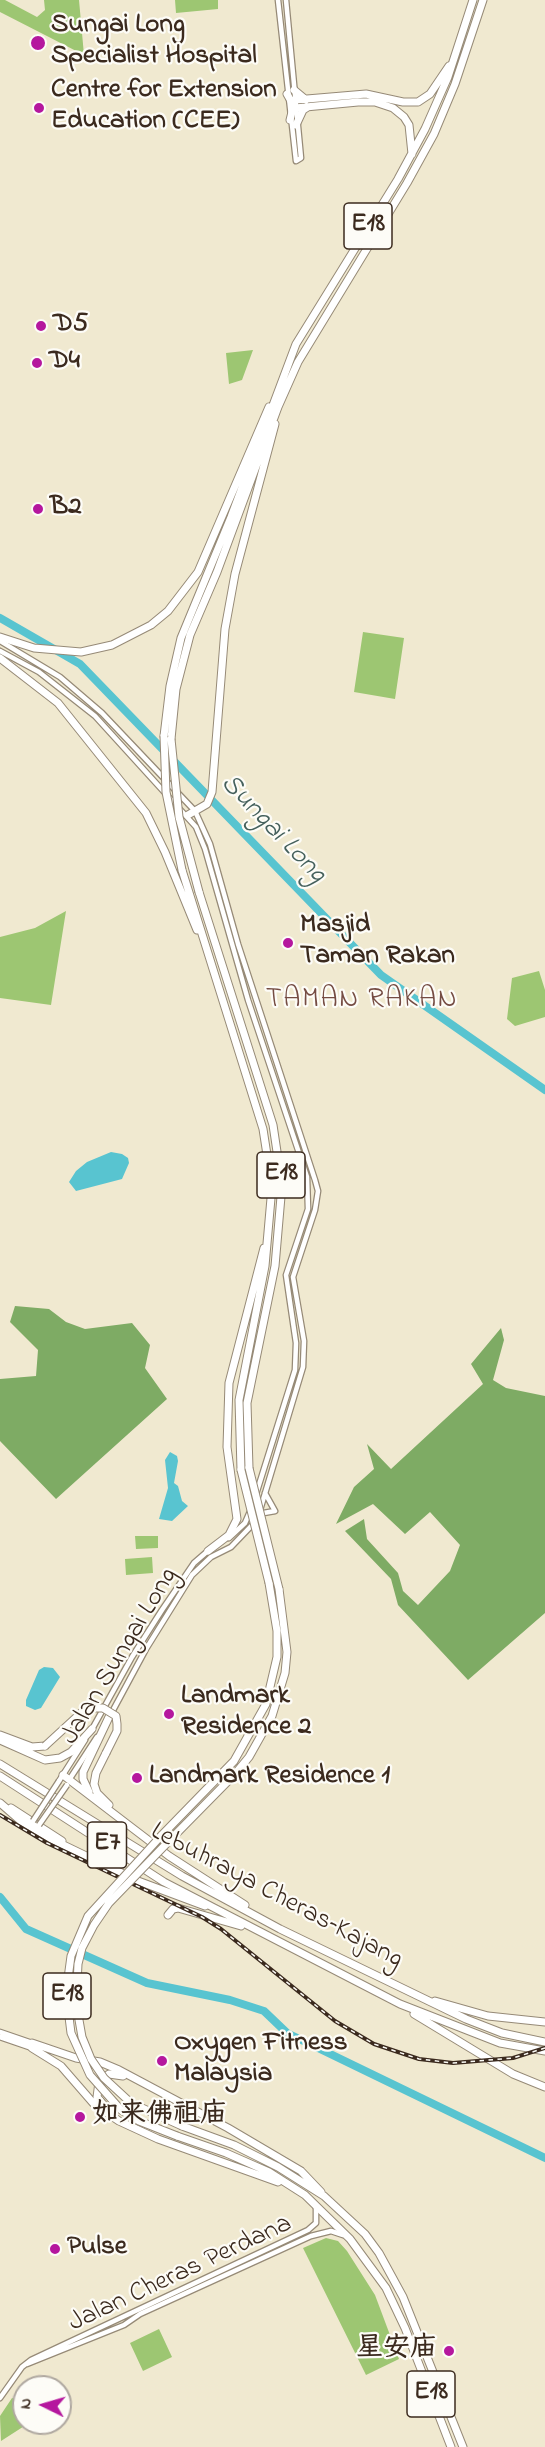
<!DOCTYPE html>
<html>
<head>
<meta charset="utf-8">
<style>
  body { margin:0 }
  #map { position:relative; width:545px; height:2447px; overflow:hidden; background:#f0e9d0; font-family:"Indie Flower",sans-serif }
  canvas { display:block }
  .north { position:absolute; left:12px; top:2375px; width:60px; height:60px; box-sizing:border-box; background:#fdfcf7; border:2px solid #afa8a0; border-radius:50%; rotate:275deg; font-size:16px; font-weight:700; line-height:24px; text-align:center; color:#3b2a1e }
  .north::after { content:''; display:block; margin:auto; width:21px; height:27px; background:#b5179e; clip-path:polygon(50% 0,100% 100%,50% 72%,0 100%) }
</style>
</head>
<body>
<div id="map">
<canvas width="545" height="2447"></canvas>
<div class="north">N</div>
</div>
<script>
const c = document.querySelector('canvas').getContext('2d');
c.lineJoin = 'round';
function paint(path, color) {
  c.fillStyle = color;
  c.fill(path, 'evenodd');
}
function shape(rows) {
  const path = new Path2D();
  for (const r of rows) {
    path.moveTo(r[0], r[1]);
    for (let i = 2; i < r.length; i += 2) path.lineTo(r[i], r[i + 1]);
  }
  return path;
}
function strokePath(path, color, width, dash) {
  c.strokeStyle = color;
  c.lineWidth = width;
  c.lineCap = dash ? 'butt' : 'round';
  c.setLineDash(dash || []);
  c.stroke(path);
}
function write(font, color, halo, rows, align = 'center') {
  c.font = font + ' "Indie Flower","LXGW WenKai TC",sans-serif';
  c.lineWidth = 4.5;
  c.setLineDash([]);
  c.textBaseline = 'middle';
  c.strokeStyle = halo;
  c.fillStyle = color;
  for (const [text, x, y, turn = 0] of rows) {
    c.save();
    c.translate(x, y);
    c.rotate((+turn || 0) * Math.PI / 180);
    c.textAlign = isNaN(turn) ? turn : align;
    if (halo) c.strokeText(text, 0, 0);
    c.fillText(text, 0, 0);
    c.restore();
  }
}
paint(shape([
  [0,0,5,0,37,17,45,10,44,0,79,0,84,55,0,12],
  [175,0,218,0,218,9,176,13],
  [253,350,242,380,229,384,226,353],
  [363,632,404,638,395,699,354,692],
  [66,911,51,1005,0,998,0,937,35,928],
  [539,971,545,990,545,1017,515,1026,507,1019,512,978],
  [135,1536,158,1536,158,1548,136,1549],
  [152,1557,153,1573,126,1575,125,1559],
  [326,2238,338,2241,347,2251,375,2295,399,2359,366,2375,303,2248],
  [159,2329,172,2357,143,2371,130,2343],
  [12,2398,24,2401,24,2423,29,2423,1,2441,0,2416]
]), '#9dc672');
paint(shape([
  [15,1306,49,1309,66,1322,85,1329,132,1323,150,1345,145,1368,167,1399,56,1499,0,1441,0,1379,36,1376,38,1350,10,1322],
  [501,1328,504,1340,493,1380,506,1388,545,1396,545,1613,468,1680,398,1605,391,1579,345,1531,364,1519,367,1539,398,1573,403,1591,418,1605,450,1571,460,1545,430,1512,405,1534,373,1504,336,1524,354,1487,374,1469,367,1444,391,1469,483,1384,471,1364]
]), '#7eab64');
paint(shape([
  [111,1152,122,1154,128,1158,129,1163,122,1179,76,1191,69,1182,76,1171,87,1162],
  [170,1452,177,1456,178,1461,174,1483,178,1486,182,1501,188,1506,172,1521,159,1519,168,1488,165,1460],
  [44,1667,53,1668,60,1677,41,1708,35,1710,26,1706,26,1700,39,1670]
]), '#58c4d0');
strokePath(shape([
  [0,618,80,664,381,975,545,1090],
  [0,1897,26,1929,147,1983,230,2000,264,2011,287,2033,545,2158]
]), '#58c4d0', 8);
const minor = shape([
  [278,0,296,161,301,158,286,0],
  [0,641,60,677,102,713,195,811,210,844,238,944,315,1180,318,1191,315,1210,293,1277,304,1341,303,1367,260,1510],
  [0,651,39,672,95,716,196,827,205,849,248,1000,307,1177,308,1209,286,1275,296,1343,295,1370,252,1507,245,1523,229,1538],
  [265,1493,275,1511],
  [258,1514,275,1511],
  [111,1714,146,1649,192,1575,211,1557,231,1547,254,1523],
  [91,1731,132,1657,162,1610,194,1563,209,1550],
  [69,1780,97,1737],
  [59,1781,85,1740],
  [0,2032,32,2043],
  [0,2037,32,2048],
  [27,2364,124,2325,140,2314,311,2236,331,2231,343,2235],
  [0,2398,22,2367,31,2360,308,2230,316,2223,316,2207]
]);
const highway = shape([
  [294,90,306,100],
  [287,94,295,108,358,102,375,102,393,108,404,117,409,125,412,154],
  [290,120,295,100,366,94,403,102,418,102,430,94,449,66],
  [296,125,303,110,308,107],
  [0,637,34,648,81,652,112,645,151,625,168,611,198,572,269,407],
  [0,658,58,703,146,813,165,852,197,930],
  [164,736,170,686,181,638,231,517,296,344,398,179,425,129,448,77,473,0],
  [171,739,176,689,190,635,217,572,278,407,298,362,407,183,434,134,455,84,483,0],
  [188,815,207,804,212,792,225,629,235,574,275,424],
  [182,870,263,1129,272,1187,265,1266,239,1400,241,1470],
  [199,892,273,1125,282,1185,275,1266,247,1403,249,1468],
  [208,1551,229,1535,237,1519,227,1447,229,1383,264,1248],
  [0,1735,32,1747,45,1746],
  [0,1740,45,1760,60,1758,71,1752,92,1729],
  [106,1753,96,1773,94,1784,97,1793,109,1805],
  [0,1764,182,1876,280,1929,466,2019,502,2033,545,2042],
  [63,1775,169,1856,245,1905],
  [0,1776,164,1882,400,2004,500,2043,545,2051],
  [89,1792,83,1779,83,1772,109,1717],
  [0,1803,21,1821,53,1840,138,1881,205,1906],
  [11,1808,62,1841],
  [161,1836,234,1761,266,1704,277,1657,277,1631,269,1583],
  [169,1841,235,1774,249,1757,272,1716,285,1673,287,1652,279,1589],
  [168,1915,173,1909,178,1908,241,1926],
  [435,2001,488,2016,545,2022],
  [414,2014,513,2074,545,2087],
  [32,2043,76,2058,100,2062,119,2070,228,2128,301,2171,321,2192],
  [32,2048,61,2066,94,2104,119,2121,158,2139,278,2182],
  [107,2109,97,2097,99,2082,109,2074,123,2076],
  [182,2126,234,2145,278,2167,324,2196,365,2234,379,2253,403,2297,463,2447],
  [177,2136,226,2153,269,2172,305,2195,350,2239,386,2288,405,2328,451,2447]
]);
strokePath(minor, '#968a77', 7);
strokePath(highway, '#968a77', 9);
strokePath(minor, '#fff', 4.5);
strokePath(highway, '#fff', 7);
const rail = shape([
  [0,1815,47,1843,202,1917,221,1929,335,2021,374,2044,419,2059,453,2063,513,2058,545,2048]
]);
strokePath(rail, '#3b2a1e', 4);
strokePath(rail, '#fdfcf7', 1.5, [4.5]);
const minorBridge = shape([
  [33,1821,59,1781],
  [39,1825,67,1785]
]);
const highwayBridge = shape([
  [164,736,166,792,182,870],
  [171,739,179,817,199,892],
  [249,1468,279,1589],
  [241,1470,269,1583],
  [45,1746,82,1712,91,1708,103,1708,116,1716,117,1724,117,1731,106,1753],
  [161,1836,88,1916,71,1956,66,1993,71,2033,90,2075,121,2110,139,2121,177,2136],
  [169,1841,109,1903,94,1925,82,1948,78,1964,76,2003,82,2037,91,2059,104,2078,131,2103,182,2126]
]);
strokePath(minorBridge, '#968a77', 7, []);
strokePath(highwayBridge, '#968a77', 9, []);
strokePath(minorBridge, '#fff', 4.5);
strokePath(highwayBridge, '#fff', 7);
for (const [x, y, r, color] of [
  [38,43,8,"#b5179e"],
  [39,108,6,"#b5179e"],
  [41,326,6,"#b5179e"],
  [37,363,6,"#b5179e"],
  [38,509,6,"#b5179e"],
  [288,943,6,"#b5179e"],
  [169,1714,6,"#b5179e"],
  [137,1778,6,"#b5179e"],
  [162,2061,6,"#b5179e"],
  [80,2117,6,"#b5179e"],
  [55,2249,6,"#b5179e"],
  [449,2351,6,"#b5179e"]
]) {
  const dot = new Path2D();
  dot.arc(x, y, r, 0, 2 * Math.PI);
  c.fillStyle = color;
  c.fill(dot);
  strokePath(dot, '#fdfcf7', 2);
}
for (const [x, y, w] of [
  [368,226,48],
  [281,1175,48],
  [107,1845,39],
  [67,1996,48],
  [431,2394,48]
]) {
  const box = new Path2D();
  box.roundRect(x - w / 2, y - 23, w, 46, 4.5);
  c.fillStyle = '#fdfcf7';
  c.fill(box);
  strokePath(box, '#3b2a1e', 1.5);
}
write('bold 26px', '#3b2a1e', null, [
  ["E18",368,226],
  ["E18",281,1175],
  ["E7",107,1845],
  ["E18",67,1996],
  ["E18",431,2394]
]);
write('bold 27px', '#3b2a1e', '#fdfcf7', [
  ["Sungai Long",51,27],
  ["Specialist Hospital",51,58],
  ["Centre for Extension",51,92],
  ["Education (CEE)",51,123],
  ["D5",53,326],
  ["D4",49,363],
  ["B2",50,509],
  ["Masjid",300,927],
  ["Taman Rakan",300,958],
  ["Landmark",181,1698],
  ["Residence 2",181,1729],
  ["Landmark Residence 1",149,1778],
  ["Oxygen Fitness",174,2045],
  ["Malaysia",174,2076],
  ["如来佛祖庙",92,2117],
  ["Pulse",67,2249],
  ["星安庙",437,2351,"right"]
], 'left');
write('27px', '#3b2a1e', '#fdfcf7', [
  ["Jalan Sungai Long",121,1657,-59],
  ["Lebuhraya Cheras–Kajang",276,1897,28],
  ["Jalan Cheras Perdana",181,2275,-25]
]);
write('italic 28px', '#45605c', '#fdfcf7', [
  ["Sungai Long",272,830,46]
]);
c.letterSpacing = '1.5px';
write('28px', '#754c43', '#fdfcf7', [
  ["TAMAN RAKAN",362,1001]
]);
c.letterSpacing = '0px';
</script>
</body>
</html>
